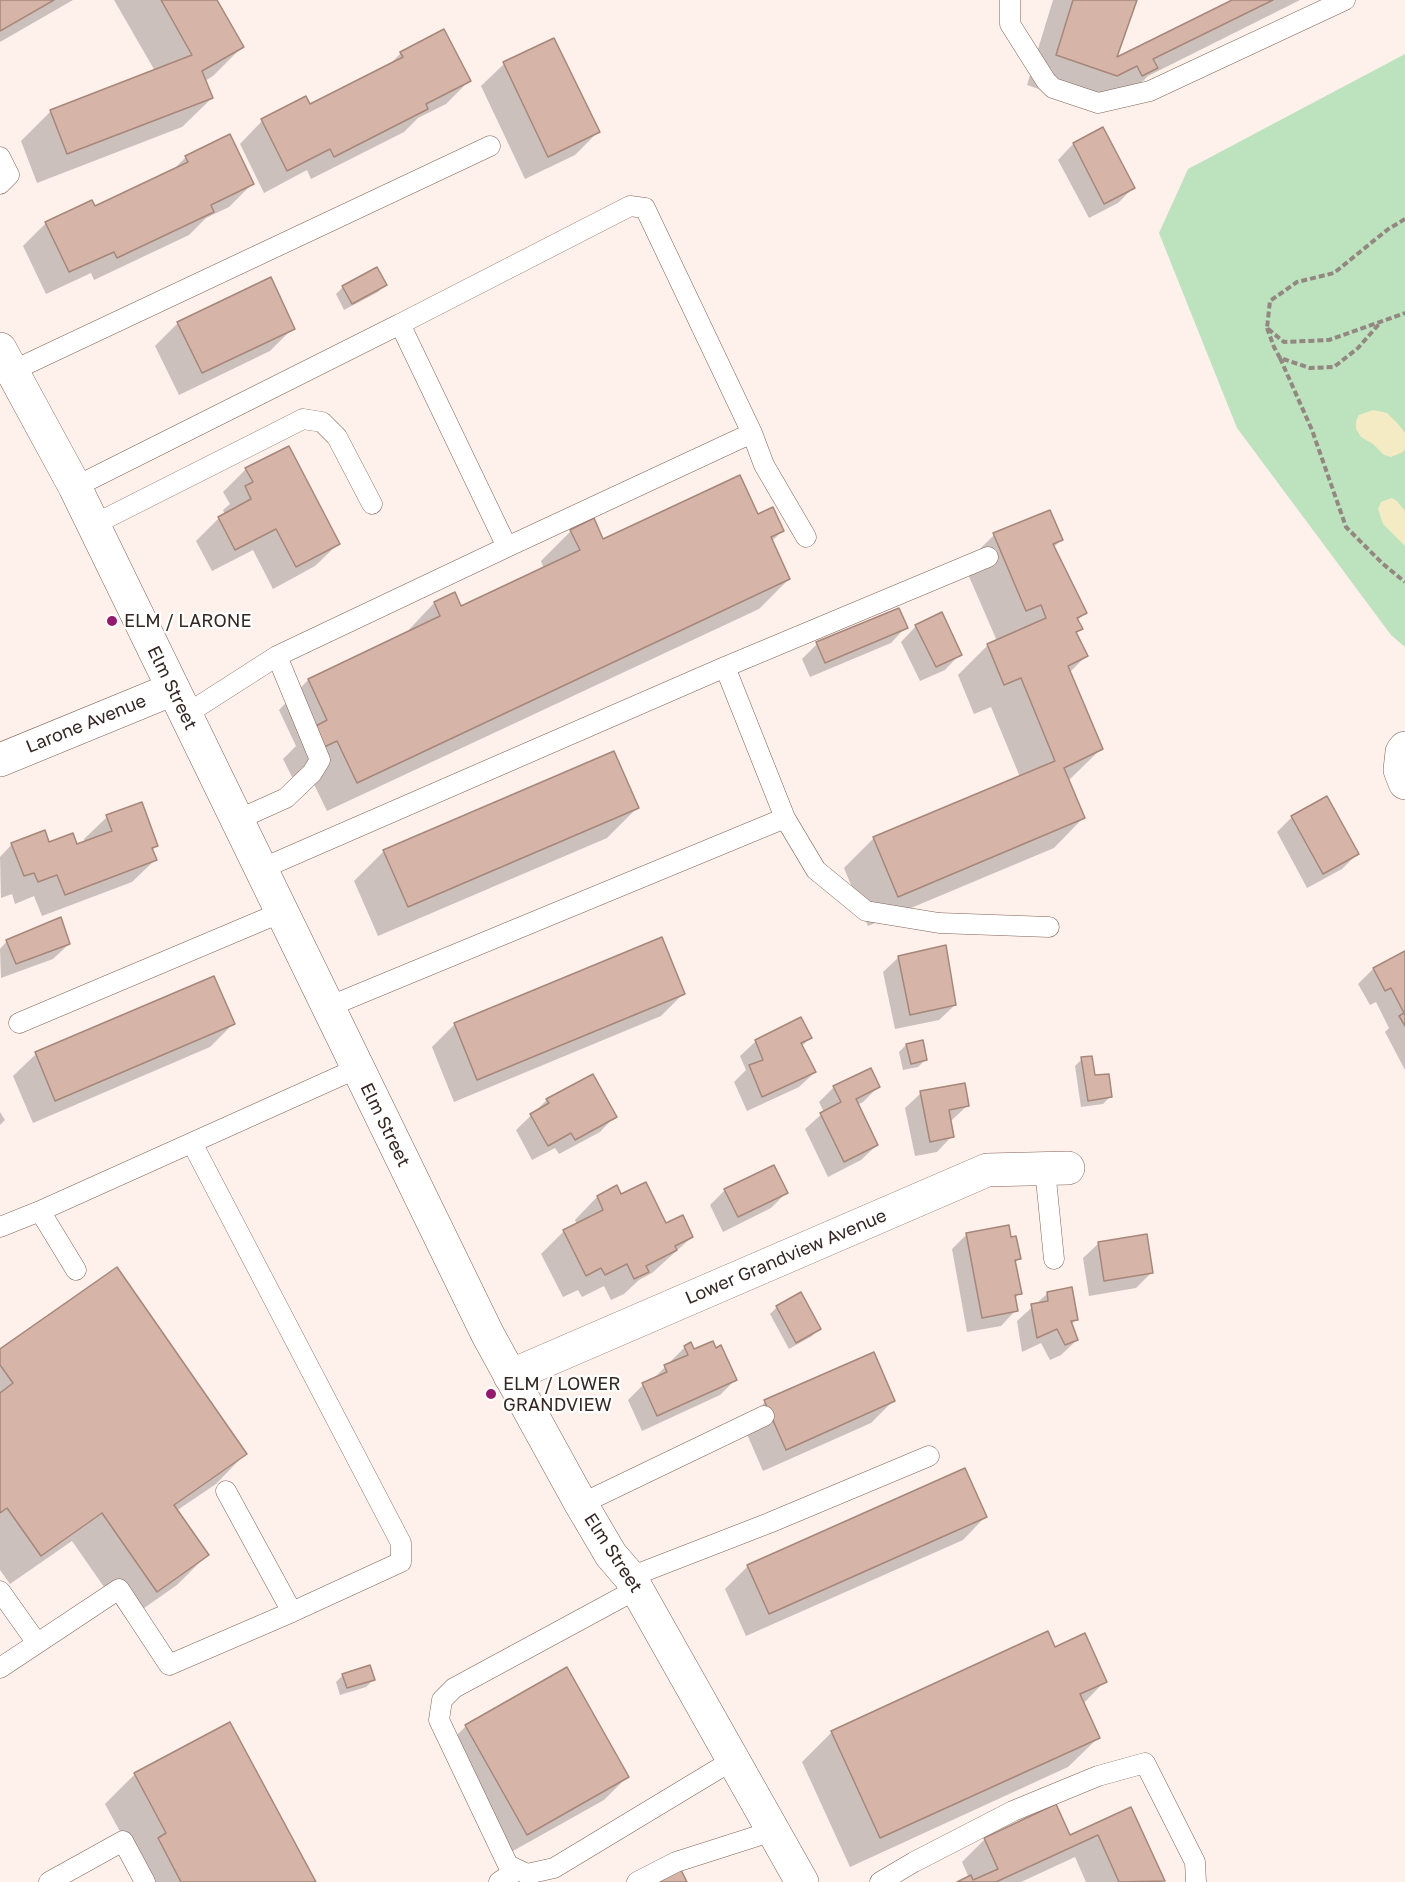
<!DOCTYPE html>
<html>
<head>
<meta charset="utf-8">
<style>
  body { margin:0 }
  canvas { display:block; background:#fef0ea }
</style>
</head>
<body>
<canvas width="1405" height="1882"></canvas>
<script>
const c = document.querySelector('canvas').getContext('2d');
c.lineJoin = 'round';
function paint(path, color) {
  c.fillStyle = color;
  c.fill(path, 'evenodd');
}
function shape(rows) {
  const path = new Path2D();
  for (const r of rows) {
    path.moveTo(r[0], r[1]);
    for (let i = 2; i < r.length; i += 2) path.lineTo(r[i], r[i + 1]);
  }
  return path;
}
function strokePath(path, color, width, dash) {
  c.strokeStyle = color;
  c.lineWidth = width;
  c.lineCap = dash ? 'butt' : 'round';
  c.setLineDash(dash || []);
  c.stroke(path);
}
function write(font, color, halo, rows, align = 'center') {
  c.font = font + ' "Golos Text",sans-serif';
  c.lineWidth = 4.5;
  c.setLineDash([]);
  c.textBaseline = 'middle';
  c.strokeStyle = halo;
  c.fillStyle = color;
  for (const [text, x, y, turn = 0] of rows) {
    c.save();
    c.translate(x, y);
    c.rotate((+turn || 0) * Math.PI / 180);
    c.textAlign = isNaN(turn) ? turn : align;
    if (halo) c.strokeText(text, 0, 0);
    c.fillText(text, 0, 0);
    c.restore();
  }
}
paint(shape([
  [1405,54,1405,647,1391,635,1237,428,1159,233,1188,169]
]), '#bce3be');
paint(shape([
  [1373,410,1387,413,1399,425,1405,433,1405,449,1403,452,1391,457,1384,455,1373,444,1361,437,1356,429,1356,421,1359,415],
  [1392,498,1397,501,1405,511,1405,546,1383,524,1378,509,1381,502]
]), '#f4eac4');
paint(shape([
  [0,0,73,0,0,42],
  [114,0,216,0,242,47,213,76,205,81,212,98,182,127,37,183,21,141,51,111,155,71],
  [1053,0,1135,0,1114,60,1235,0,1300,0,1148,76,1126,98,1086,105,1027,85],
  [401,53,469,81,446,104,418,118,404,132,311,179,307,170,264,193,240,144,262,121,309,106,387,67],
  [504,64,598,132,575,155,525,179,481,86],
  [1103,129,1134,187,1118,203,1089,218,1058,160,1073,144],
  [186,157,252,184,229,207,206,218,189,235,94,280,91,273,46,294,23,246,46,223,95,208,172,171],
  [385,285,378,292,344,310,336,294,343,287],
  [178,323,293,328,270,351,179,395,155,346],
  [246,469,338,544,315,566,273,589,253,550,212,571,196,541,219,518,225,515,223,510,230,504,223,492],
  [758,516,783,530,771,542,789,579,759,609,327,811,307,770,292,777,283,759,296,746,279,710,308,680,405,634,434,603,461,608,544,569,541,561,571,531,603,541],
  [994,535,1061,540,1053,548,1085,613,1077,621,1081,628,1075,634,1086,656,1069,673,1101,749,1068,781,1083,818,1054,848,868,926,844,868,874,838,1020,777,991,707,974,714,958,675,988,645,997,641,964,565],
  [916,626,960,654,945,670,920,681,901,642],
  [906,627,891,643,810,677,802,659,817,644],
  [637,808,607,838,378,936,354,881,384,851],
  [107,817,157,846,151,851,155,860,132,882,42,916,34,896,15,904,12,894,1,898,0,857,12,844,76,846,85,842,84,839],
  [1292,817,1357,854,1342,869,1307,888,1277,832],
  [7,941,69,944,53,959,1,978,0,949],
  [1405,952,1405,1070,1385,1032,1389,1028,1376,1002,1370,1005,1358,984,1373,969],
  [899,957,955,1005,939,1020,895,1029,883,972],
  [683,994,661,1016,454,1102,432,1047,455,1024],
  [233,1024,210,1047,33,1123,13,1076,36,1054],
  [810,1038,801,1047,815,1072,799,1087,747,1111,734,1082,746,1070,740,1056,756,1041],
  [906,1045,926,1059,918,1067,903,1070,899,1052],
  [1082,1059,1094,1077,1111,1096,1103,1104,1081,1107,1075,1066],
  [834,1087,878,1087,863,1102,857,1105,877,1145,861,1160,828,1177,805,1129,824,1112,819,1102],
  [921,1093,968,1105,952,1120,949,1121,952,1136,937,1152,915,1156,905,1108],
  [547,1100,615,1116,600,1132,559,1154,555,1148,532,1160,516,1130],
  [0,1112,5,1120,0,1125],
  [725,1190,786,1193,771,1208,723,1232,710,1205],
  [621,1196,665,1225,692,1237,652,1273,639,1280,624,1294,611,1300,604,1286,582,1297,578,1290,563,1297,541,1254,564,1231,577,1225,575,1220,597,1197],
  [967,1234,1010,1238,1019,1259,1014,1264,1020,1293,1014,1299,1016,1310,1001,1326,967,1332,952,1249],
  [1099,1243,1151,1273,1136,1288,1089,1296,1083,1258],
  [1048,1293,1076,1320,1071,1325,1077,1340,1061,1355,1050,1360,1041,1343,1022,1352,1017,1321],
  [777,1307,819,1329,812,1336,789,1349,770,1314],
  [685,1347,735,1380,720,1395,642,1431,628,1400,643,1385,651,1381,665,1367,670,1364,670,1362],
  [0,1350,245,1454,216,1484,176,1511,207,1555,177,1585,127,1620,72,1541,10,1584,0,1570],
  [894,1400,871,1423,763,1471,743,1425,765,1402],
  [985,1517,963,1540,746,1636,725,1589,748,1566],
  [1055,1649,1105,1681,1083,1704,1098,1738,1068,1767,850,1867,802,1762,832,1732],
  [343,1675,373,1680,366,1687,340,1695,336,1682],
  [466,1726,627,1777,604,1800,504,1856,443,1749],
  [135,1774,314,1882,136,1882,136,1861,105,1804],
  [1130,1809,1163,1881,1162,1882,1086,1882,1075,1857,1021,1882,960,1882,969,1878,962,1862,985,1839,1069,1837]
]), '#0003');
const building = shape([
  [0,0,54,0,0,31,0,0],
  [161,0,217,0,244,47,202,71,213,98,67,154,50,110,192,55,161,0],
  [1073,0,1137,0,1117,57,1232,0,1273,0,1153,59,1158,68,1142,76,1137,66,1117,76,1056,55,1073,0],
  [444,29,471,81,426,104,428,109,334,157,330,149,287,171,261,119,306,96,310,104,403,57,400,52,444,29],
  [554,38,600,132,548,157,503,62,554,38],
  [1103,127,1135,188,1104,204,1073,143,1103,127],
  [230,134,254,184,211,205,214,212,117,258,114,252,69,272,45,222,92,200,95,206,188,162,185,156,230,134],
  [377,267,387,285,352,304,342,286,377,267],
  [271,277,295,329,202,373,177,322,271,277],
  [289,446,340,544,296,567,276,529,235,550,218,517,251,499,245,486,253,482,245,468,289,446],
  [740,475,758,514,773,507,784,531,771,537,790,579,357,783,337,741,322,748,312,728,327,720,308,679,440,616,434,602,455,592,461,606,580,550,570,530,594,518,603,539,740,475],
  [1050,510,1063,540,1053,544,1087,613,1077,618,1083,629,1076,632,1088,656,1068,666,1103,749,1064,768,1085,818,898,897,873,837,1055,761,1021,678,1004,685,987,644,1046,618,1041,605,1026,611,993,533,1050,510],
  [899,608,908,628,825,663,816,642,899,608],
  [942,612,962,655,936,667,915,625,942,612],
  [614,751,639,808,408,907,383,850,614,751],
  [1327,796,1359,854,1323,874,1291,816,1327,796],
  [142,802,158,846,152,848,157,860,65,895,57,875,38,882,34,873,24,876,11,843,45,830,49,842,73,833,77,844,112,831,106,815,142,802],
  [61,917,70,944,16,964,6,940,61,917],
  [662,937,685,994,477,1080,454,1023,662,937],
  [946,945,956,1005,910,1015,898,956,946,945],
  [1405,951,1405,1026,1399,1016,1404,1013,1391,988,1385,991,1373,968,1405,951],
  [214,976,235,1024,55,1101,35,1052,214,976],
  [801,1017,812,1038,801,1043,816,1072,762,1097,749,1065,763,1060,755,1040,801,1017],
  [923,1040,927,1060,911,1064,906,1044,923,1040],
  [1092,1056,1095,1075,1109,1074,1112,1097,1088,1101,1081,1057,1092,1056],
  [871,1068,880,1087,856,1099,878,1145,844,1162,820,1113,841,1102,833,1086,871,1068],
  [593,1074,617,1117,575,1140,571,1133,548,1146,530,1114,549,1103,546,1099,593,1074],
  [965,1083,969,1106,949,1110,954,1137,930,1142,920,1091,965,1083],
  [774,1165,788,1193,738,1217,724,1189,774,1165],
  [646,1182,666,1223,683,1215,693,1237,675,1246,677,1250,646,1266,649,1272,634,1279,627,1264,605,1275,601,1268,586,1276,563,1230,603,1210,597,1196,617,1185,621,1194,646,1182],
  [1009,1225,1011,1237,1016,1236,1021,1259,1015,1260,1022,1294,1015,1295,1018,1311,982,1318,966,1233,1009,1225],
  [1147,1234,1153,1273,1104,1281,1098,1242,1147,1234],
  [117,1267,247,1454,174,1505,209,1555,157,1592,102,1513,41,1556,7,1508,0,1513,0,1393,13,1383,0,1365,0,1349,117,1267],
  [1072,1287,1078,1320,1071,1321,1078,1340,1065,1345,1057,1329,1037,1338,1031,1304,1048,1301,1047,1292,1072,1287],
  [801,1292,821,1329,796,1343,776,1306,801,1292],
  [713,1341,716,1348,721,1345,737,1380,657,1416,642,1383,667,1372,664,1365,688,1355,684,1346,691,1342,694,1349,713,1341],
  [874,1352,895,1401,786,1450,764,1400,874,1352],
  [965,1468,987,1517,769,1614,747,1565,965,1468],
  [1048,1631,1055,1647,1085,1633,1107,1682,1080,1694,1100,1738,880,1838,831,1731,1048,1631],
  [370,1665,375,1680,347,1688,342,1674,370,1665],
  [567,1667,629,1777,527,1835,465,1725,567,1667],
  [230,1722,316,1882,181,1882,158,1838,166,1833,134,1773,230,1722],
  [1056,1804,1070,1835,1131,1807,1165,1881,1119,1882,1098,1835,996,1882,957,1882,971,1875,973,1880,998,1869,984,1838,1056,1804],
  [680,1868,687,1882,654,1882,680,1868]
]);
paint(building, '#d6b5a8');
strokePath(building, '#a6877a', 1.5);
const lane = shape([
  [1010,0,1010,24,1046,81,1053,88,1098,103,1150,91,1345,0],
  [0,157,9,175,0,184],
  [400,324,630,206,645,208,752,433],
  [12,371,490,146],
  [75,487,400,324,507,547,277,656,185,715],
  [93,525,303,419,322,422,337,437,372,504],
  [507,547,752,433,764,465,806,537],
  [725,667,988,557],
  [785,818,816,870,866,911,939,923,1049,927],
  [237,820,286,798,312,773,320,760,277,656],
  [261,869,725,667,785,818,328,1007],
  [19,1023,282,912],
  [192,1143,401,1543,401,1562,292,1612],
  [1045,1169,1054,1259],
  [40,1211,358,1068],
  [0,1227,40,1211,76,1270],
  [581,1504,764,1416],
  [630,1577,769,1523,929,1456],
  [637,1589,454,1688,442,1700,439,1720,508,1865,527,1874,554,1868,733,1760],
  [0,1591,37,1643],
  [0,1668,119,1589,169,1665,292,1612,226,1491],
  [49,1882,123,1841,145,1882],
  [499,1882,518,1870],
  [637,1882,676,1862,773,1831],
  [880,1882,914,1862,1013,1811,1098,1776,1145,1763,1195,1862,1196,1882]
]);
const street = shape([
  [1405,748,1402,752,1400,770,1405,783],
  [0,760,173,689],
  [510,1376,987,1170,1068,1168]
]);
const secondary = shape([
  [0,349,75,487,488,1335,581,1504,611,1555,630,1577,802,1882]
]);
strokePath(lane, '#806357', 21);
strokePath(street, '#806357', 34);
strokePath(secondary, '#806357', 34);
strokePath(shape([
  [1405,219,1387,230,1334,273,1297,282,1270,301,1267,328,1284,342,1329,340,1405,313],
  [1267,328,1274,347,1280,358,1310,368,1334,367,1358,348,1379,324],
  [1280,358,1312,430,1346,527,1383,564,1405,582]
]), '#948781', 4, [6, 3]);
strokePath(lane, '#fff', 20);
strokePath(street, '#fff', 33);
strokePath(secondary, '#fff', 33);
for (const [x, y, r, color] of [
  [112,621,6,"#98176e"],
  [491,1394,6,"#98176e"]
]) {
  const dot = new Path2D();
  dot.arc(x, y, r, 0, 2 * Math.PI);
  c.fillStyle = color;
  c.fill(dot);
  strokePath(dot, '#fff', 2);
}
write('18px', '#352823', '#fff', [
  ["ELM / LARONE",124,621],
  ["ELM / LOWER",503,1384],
  ["GRANDVIEW",503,1405]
], 'left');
write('18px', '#352823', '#fff', [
  ["Elm Street",172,688,64],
  ["Larone Avenue",86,724,-22],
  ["Elm Street",385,1125,64],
  ["Lower Grandview Avenue",786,1257,-23],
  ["Elm Street",613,1553,57]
]);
</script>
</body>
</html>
